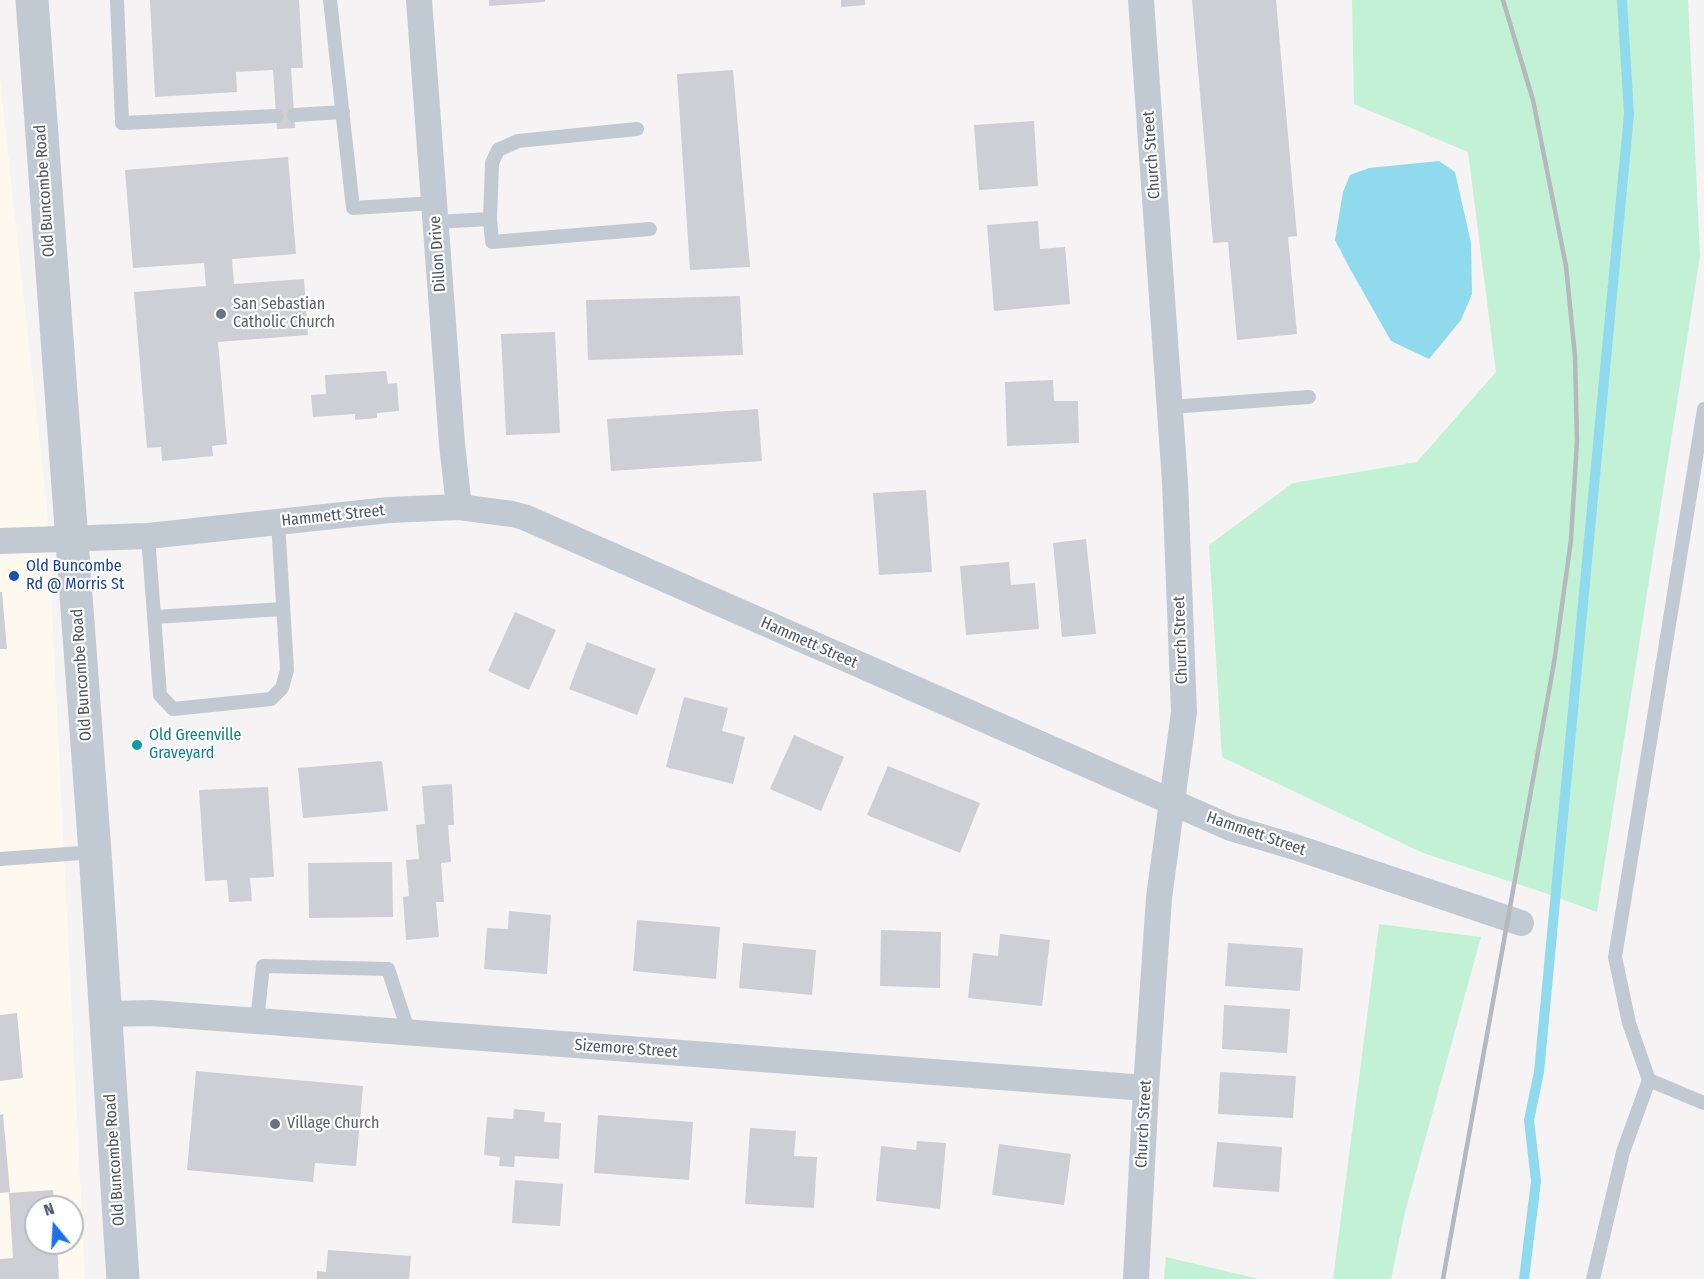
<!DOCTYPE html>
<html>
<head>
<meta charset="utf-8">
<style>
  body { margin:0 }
  #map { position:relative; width:1704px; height:1279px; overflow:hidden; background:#f5f3f3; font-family:"Fira Sans Condensed",sans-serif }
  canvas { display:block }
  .north { position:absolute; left:24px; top:1195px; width:60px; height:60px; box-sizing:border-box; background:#fff; border:2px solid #b7bbc0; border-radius:50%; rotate:342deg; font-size:16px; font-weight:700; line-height:24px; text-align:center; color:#4a5661 }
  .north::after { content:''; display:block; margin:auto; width:21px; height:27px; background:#1a73e8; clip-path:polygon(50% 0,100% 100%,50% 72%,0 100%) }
</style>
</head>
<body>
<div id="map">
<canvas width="1704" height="1279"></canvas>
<div class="north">N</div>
</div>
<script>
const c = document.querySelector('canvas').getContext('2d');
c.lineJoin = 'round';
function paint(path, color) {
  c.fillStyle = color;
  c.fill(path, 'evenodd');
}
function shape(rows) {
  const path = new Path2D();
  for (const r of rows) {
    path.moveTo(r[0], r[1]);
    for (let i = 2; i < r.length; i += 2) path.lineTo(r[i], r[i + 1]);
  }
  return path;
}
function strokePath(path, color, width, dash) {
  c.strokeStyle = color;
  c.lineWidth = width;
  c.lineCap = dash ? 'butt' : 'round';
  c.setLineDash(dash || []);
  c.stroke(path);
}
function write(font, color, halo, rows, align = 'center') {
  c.font = font + ' "Fira Sans Condensed",sans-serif';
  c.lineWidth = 4.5;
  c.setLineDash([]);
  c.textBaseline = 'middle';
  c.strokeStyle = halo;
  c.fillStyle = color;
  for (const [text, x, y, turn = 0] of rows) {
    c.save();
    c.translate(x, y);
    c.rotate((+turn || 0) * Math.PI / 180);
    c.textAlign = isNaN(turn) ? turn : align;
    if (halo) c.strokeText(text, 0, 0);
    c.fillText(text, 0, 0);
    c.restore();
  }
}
paint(shape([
  [0,79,47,508,85,1279,0,1279],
  [36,1207,72,1207,72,1243,36,1243]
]), '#fdf9ef');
paint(shape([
  [1352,0,1688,0,1700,256,1597,912,1542,892,1423,853,1222,757,1209,545,1293,483,1417,462,1496,372,1468,152,1354,104],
  [1379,924,1481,937,1405,1212,1391,1279,1333,1279],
  [1166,1257,1259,1279,1164,1279]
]), '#c3f1d5');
paint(shape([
  [1439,161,1455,172,1471,243,1472,294,1461,320,1429,359,1391,341,1349,267,1335,240,1343,192,1350,175,1369,168]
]), '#90daee');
strokePath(shape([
  [1524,1279,1536,1181,1529,1120,1539,1072,1629,114,1622,0]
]), '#90daee', 10);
paint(shape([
  [150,0,299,0,303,68,291,68,295,128,277,129,273,70,236,72,237,92,155,97],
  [489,0,545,0,545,2,489,6],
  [841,0,865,0,865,5,841,7],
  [1192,0,1276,0,1297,236,1288,237,1297,334,1237,340,1228,242,1213,243],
  [733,70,750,267,690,270,677,74],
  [1034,121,1038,186,979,190,974,125],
  [288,157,296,254,232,259,234,284,304,279,308,335,218,342,227,444,212,446,213,456,162,461,161,447,147,448,134,292,206,286,204,263,133,268,125,170],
  [1038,221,1040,249,1065,247,1070,304,994,311,987,225],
  [740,296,743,355,588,360,586,300],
  [555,332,560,433,506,435,501,334],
  [386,371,388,384,397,383,399,411,377,413,377,418,355,420,355,414,313,417,311,395,326,394,325,375],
  [1053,380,1054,401,1078,401,1079,443,1007,446,1005,382],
  [758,409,762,461,611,471,607,419],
  [926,490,932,572,879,575,873,493],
  [1086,539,1096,634,1062,637,1053,543],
  [1009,562,1011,585,1035,583,1039,629,966,635,960,566],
  [0,592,2,592,7,649,0,649],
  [515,612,556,630,529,690,488,671],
  [587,642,656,669,637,715,569,689],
  [684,697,728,708,722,731,745,737,733,784,666,767],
  [794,735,844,757,821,811,770,789],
  [382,761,388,811,303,818,298,768],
  [888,766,980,803,960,853,867,815],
  [452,784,454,825,448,825,451,862,441,863,444,902,436,902,439,937,406,940,403,897,409,896,406,860,419,859,416,825,425,824,422,786],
  [268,787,274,877,250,878,252,901,229,902,227,880,205,881,199,790],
  [392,862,393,917,309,918,308,863],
  [509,911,551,915,547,974,484,969,487,928,508,929],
  [637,920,720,927,716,979,633,971],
  [881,930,941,932,940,988,880,986],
  [1000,934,1050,940,1042,1006,968,998,973,953,998,956],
  [743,943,816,950,812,995,739,988],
  [1228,943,1303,948,1300,991,1225,986],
  [1224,1005,1290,1009,1287,1053,1222,1049],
  [17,1013,23,1078,0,1081,0,1015],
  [196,1071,363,1086,356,1166,315,1163,313,1182,187,1170],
  [1220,1072,1296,1076,1293,1118,1218,1114],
  [514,1109,545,1112,544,1122,561,1123,559,1159,515,1156,514,1167,499,1166,500,1157,484,1155,487,1117,513,1119],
  [3,1114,10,1192,0,1193,0,1115],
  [598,1115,693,1122,689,1180,594,1173],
  [750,1128,796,1131,794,1156,817,1157,814,1208,745,1204],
  [917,1141,946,1143,940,1209,876,1201,881,1146,916,1150],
  [1217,1142,1282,1147,1279,1192,1213,1187],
  [999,1144,1071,1154,1064,1205,992,1195],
  [515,1180,563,1184,560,1226,512,1223],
  [53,1190,54,1207,36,1207,36,1243,57,1243,59,1279,0,1279,0,1259,13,1258,9,1193],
  [328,1250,411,1256,409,1279,317,1279,317,1271,326,1272]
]), '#cdcfd5');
strokePath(shape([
  [117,0,122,123,276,116],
  [330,0,353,208,434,203],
  [294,115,343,112],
  [490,219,492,163,498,150,518,141,637,129],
  [435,222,490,219,492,242,650,229],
  [1170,407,1309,397],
  [1704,409,1615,957,1629,1023,1649,1080,1704,1103],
  [148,536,160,695,173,709,271,699,282,688,287,670,278,522],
  [155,617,283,609],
  [0,859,95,852],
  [257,1021,263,966,388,969,409,1033],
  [1593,1279,1623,1152,1649,1080]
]), '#c1cad2', 14);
strokePath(shape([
  [419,0,452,444,459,507],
  [0,541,148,536,389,510,459,507,512,514,524,517,1231,828,1295,847,1521,923],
  [106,1014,151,1013,1146,1088],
  [1136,1279,1146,1088,1159,898,1184,712,1175,482,1141,0]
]), '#c1cad2', 26);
strokePath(shape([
  [32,0,95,852,123,1279]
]), '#c1cad2', 33);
strokePath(shape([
  [1443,1279,1554,663,1571,540,1577,441,1575,356,1566,266,1533,100,1503,0]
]), '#b5b8bd', 4.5);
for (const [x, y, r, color] of [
  [221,314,6,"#6b7280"],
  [14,576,6,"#1a4fb4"],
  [137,745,6,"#0f9aa8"],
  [275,1124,6,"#6b7280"]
]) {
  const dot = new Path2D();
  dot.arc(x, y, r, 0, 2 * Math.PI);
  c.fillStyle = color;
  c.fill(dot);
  strokePath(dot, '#fff', 2);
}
write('16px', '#4a5661', '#fff', [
  ["Church Street",1152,155,-94],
  ["Old Buncombe Road",45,191,-94],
  ["Dillon Drive",438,254,-94],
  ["Hammett Street",333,516,-6],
  ["Church Street",1181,640,-92],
  ["Hammett Street",809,643,24],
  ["Old Buncombe Road",82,675,-94],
  ["Hammett Street",1256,834,19],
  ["Sizemore Street",626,1049,4],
  ["Church Street",1144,1124,-87],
  ["Old Buncombe Road",115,1160,-94]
]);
write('16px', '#5b616d', '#fff', [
  ["San Sebastian",233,305],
  ["Catholic Church",233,323],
  ["Village Church",287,1124]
], 'left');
write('16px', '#164399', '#fff', [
  ["Old Buncombe",26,567],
  ["Rd @ Morris St",26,585]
], 'left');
write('16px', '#0d838f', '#fff', [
  ["Old Greenville",149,736],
  ["Graveyard",149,754]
], 'left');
</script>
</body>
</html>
